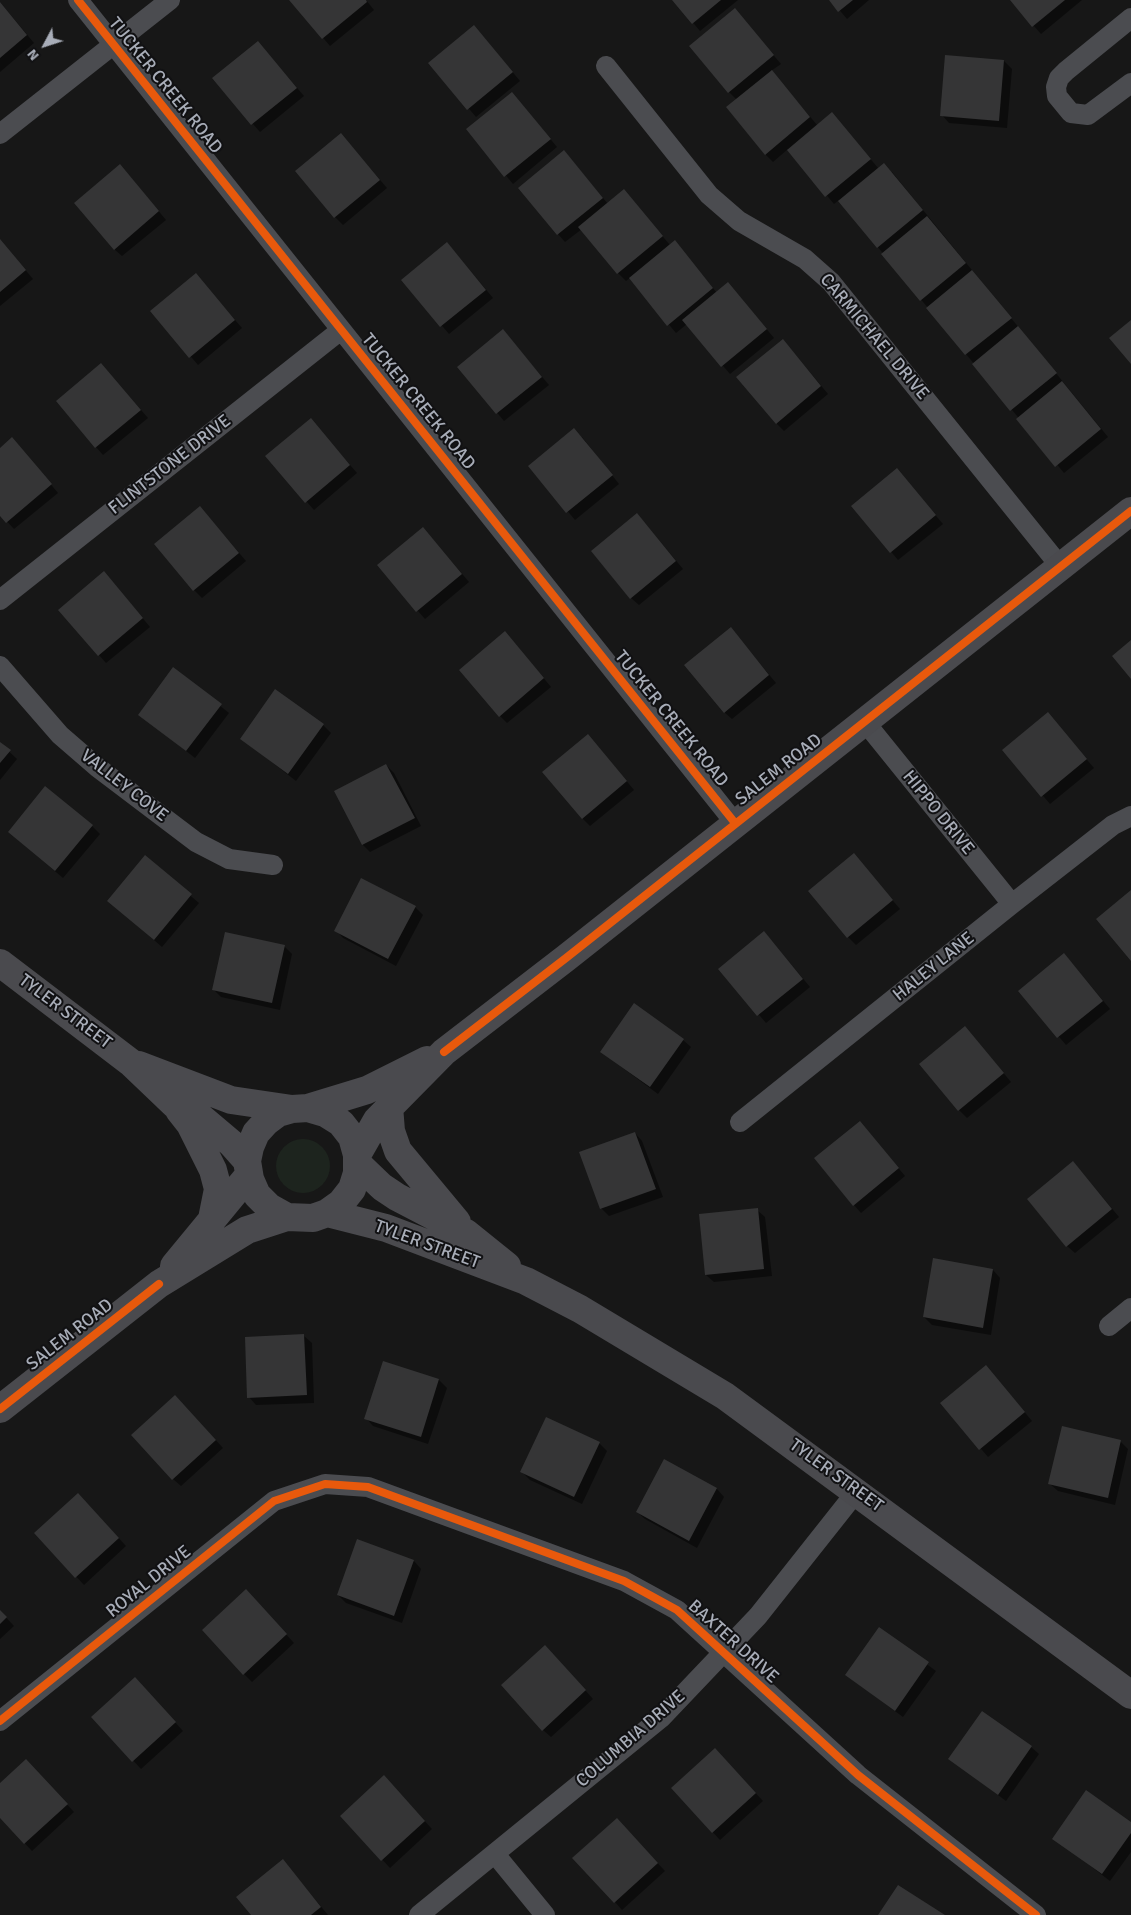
<!DOCTYPE html>
<html>
<head>
<meta charset="utf-8">
<style>
  body { margin:0 }
  #map { position:relative; width:1131px; height:1915px; overflow:hidden; background:#171717; font-family:Signika,sans-serif }
  canvas { display:block }
  .north { position:absolute; left:20px; top:20px; width:50px; height:50px; -webkit-text-stroke:4px #111113; paint-order:stroke; rotate:230deg; font-size:14px; font-weight:700; line-height:20px; text-align:center; color:#a8adb8 }
  .north::after { content:''; display:block; margin:auto; width:18px; height:22px; background:#a8adb8; clip-path:polygon(50% 0,100% 100%,50% 72%,0 100%) }
</style>
</head>
<body>
<div id="map">
<canvas width="1131" height="1915"></canvas>
<div class="north">N</div>
</div>
<script>
const c = document.querySelector('canvas').getContext('2d');
c.lineJoin = 'round';
function paint(path, color) {
  c.fillStyle = color;
  c.fill(path, 'evenodd');
}
function shape(rows) {
  const path = new Path2D();
  for (const r of rows) {
    if (r.length === 3) {
      path.moveTo(r[0] + r[2], r[1]);
      path.arc(r[0], r[1], r[2], 0, 2 * Math.PI);
      continue;
    }
    path.moveTo(r[0], r[1]);
    for (let i = 2; i < r.length; i += 2) path.lineTo(r[i], r[i + 1]);
  }
  return path;
}
function strokePath(path, color, width, dash) {
  c.strokeStyle = color;
  c.lineWidth = width;
  c.lineCap = dash ? 'butt' : 'round';
  c.setLineDash(dash || []);
  c.stroke(path);
}
function write(font, color, halo, rows, align = 'center') {
  c.font = font + ' Signika,sans-serif';
  c.lineWidth = 4;
  c.setLineDash([]);
  c.textBaseline = 'middle';
  c.strokeStyle = halo;
  c.fillStyle = color;
  for (const [text, x, y, turn = 0] of rows) {
    c.save();
    c.translate(x, y);
    c.rotate((+turn || 0) * Math.PI / 180);
    c.textAlign = isNaN(turn) ? turn : align;
    if (halo) c.strokeText(text, 0, 0);
    c.fillText(text, 0, 0);
    c.restore();
  }
}
paint(shape([
  [303,1166,27]
]), '#1d241e');
paint(shape([
  [291,0,366,0,374,10,330,46],
  [674,0,738,0,700,31],
  [831,0,869,0,847,19],
  [1011,0,1082,0,1041,34],
  [0,2,34,43,0,72],
  [735,10,781,64,771,71,818,126,832,114,879,169,892,172,1108,437,1064,473,839,200,834,204,788,149,773,162,765,154,737,100,729,92],
  [482,35,520,81,476,117,430,63],
  [258,42,304,96,260,132,214,79],
  [946,56,1004,61,1012,69,1007,128,949,123,942,115],
  [512,93,557,147,513,184,468,130],
  [341,134,387,188,343,225,335,217],
  [571,159,608,204,624,191,670,245,682,250,717,293,736,292,774,338,730,374,687,324,676,333,630,278,626,281,618,273,582,229,565,242,558,234],
  [128,174,166,220,122,256,114,249],
  [0,240,33,279,0,306],
  [455,252,493,298,449,334,403,280],
  [203,283,242,328,198,365,152,311],
  [510,339,549,385,504,421,459,367],
  [790,348,828,394,784,431,776,423],
  [101,364,148,418,103,455,96,447],
  [311,420,357,473,314,510,267,456],
  [582,437,619,484,575,520,530,466],
  [20,447,58,493,14,529,0,514,0,449],
  [897,470,943,524,898,560,853,506],
  [200,507,246,561,202,598,194,590],
  [645,523,683,569,639,605,631,598],
  [430,536,469,582,425,619,378,565],
  [112,581,150,627,106,663,99,655],
  [738,637,776,683,732,719,724,712],
  [513,641,551,687,507,723,500,716],
  [174,669,229,713,195,758,139,714],
  [1048,714,1094,768,1050,804,1004,750],
  [323,725,331,733,296,781,241,738],
  [0,743,17,759,0,780],
  [596,744,634,790,590,826,582,818],
  [386,765,394,773,421,826,370,852,363,845],
  [92,826,100,834,63,878,17,839],
  [854,855,900,909,856,945,848,937],
  [145,857,199,903,162,947,109,901],
  [415,907,423,915,396,966,343,938,336,930],
  [772,941,810,987,766,1023,720,969],
  [284,946,292,954,280,1010,221,997,214,990],
  [1072,963,1110,1009,1066,1045,1020,991],
  [965,1027,1011,1082,967,1118,959,1110],
  [683,1040,691,1047,658,1094,601,1052],
  [867,1130,905,1176,861,1213,854,1205],
  [635,1133,642,1141,663,1197,609,1216,601,1208],
  [1081,1171,1119,1217,1075,1253,1067,1246],
  [757,1210,765,1217,772,1276,714,1282,706,1275],
  [993,1270,1000,1278,991,1335,932,1325,924,1317],
  [304,1336,312,1343,314,1403,256,1405,249,1397],
  [384,1362,439,1380,447,1388,428,1444,373,1426,366,1418],
  [986,1366,1032,1421,988,1457,942,1403],
  [183,1404,223,1448,181,1486,173,1479],
  [1121,1442,1128,1449,1115,1505,1058,1491,1050,1484],
  [599,1443,607,1451,582,1504,530,1480,522,1472],
  [664,1461,717,1489,724,1497,697,1548,645,1519,637,1512],
  [86,1502,126,1546,84,1585,36,1533],
  [414,1561,421,1569,402,1623,346,1603,338,1595],
  [254,1599,294,1643,252,1682,244,1674],
  [0,1611,14,1626,0,1639],
  [879,1629,936,1671,903,1717,846,1675],
  [553,1654,593,1699,551,1737,543,1730],
  [142,1686,183,1731,141,1769,93,1717],
  [1031,1747,1039,1754,1006,1801,950,1759],
  [722,1757,763,1801,720,1840,672,1788],
  [34,1768,74,1812,32,1851,0,1817,0,1785],
  [392,1785,432,1829,390,1868,342,1816],
  [1131,1823,1131,1852,1110,1881,1054,1838],
  [624,1827,665,1871,622,1910,615,1902],
  [290,1869,328,1915,253,1915]
]), '#0007');
paint(shape([
  [289,0,366,0,367,2,322,39],
  [672,0,721,0,692,24],
  [829,0,853,0,838,12],
  [1010,0,1065,0,1032,27],
  [0,2,27,35,0,58],
  [735,8,774,55,728,93,689,46],
  [474,25,513,72,467,110,428,63],
  [258,41,297,88,251,125,212,78],
  [945,55,1004,60,999,121,940,116],
  [772,70,810,117,765,155,726,107],
  [512,92,551,139,504,177,466,129],
  [832,112,871,159,825,197,787,150],
  [341,133,380,180,334,218,295,171],
  [564,150,603,198,557,235,518,188],
  [884,163,923,210,877,248,838,201],
  [120,164,159,211,114,250,74,203],
  [624,189,663,236,617,274,578,227],
  [927,216,966,263,920,301,881,254],
  [0,239,26,270,0,292],
  [675,240,713,288,667,326,629,278],
  [447,242,486,290,440,327,401,280],
  [972,270,1012,318,965,355,926,308],
  [196,273,235,320,189,358,150,311],
  [728,282,767,329,721,367,682,320],
  [1131,320,1131,364,1109,338],
  [1018,326,1057,373,1010,411,972,364],
  [503,329,542,377,496,414,457,367],
  [783,339,821,386,776,424,736,377],
  [101,363,141,410,95,448,56,401],
  [1062,381,1101,429,1055,467,1016,419],
  [311,418,350,465,305,503,265,456],
  [574,428,613,475,566,513,528,466],
  [12,437,52,484,6,523,0,516,0,448],
  [897,468,936,515,890,553,851,506],
  [200,506,239,553,193,591,154,544],
  [637,513,676,561,630,599,591,551],
  [423,527,462,574,416,612,377,565],
  [104,571,143,618,98,656,58,610],
  [731,627,769,675,724,713,684,665],
  [505,631,544,678,499,717,459,670],
  [1131,640,1131,679,1112,656],
  [173,667,222,704,186,751,138,715],
  [275,689,324,724,288,774,240,739],
  [1048,712,1087,759,1041,797,1002,750],
  [588,734,627,781,582,819,542,772],
  [0,742,11,750,0,763],
  [386,764,415,818,362,845,334,791],
  [45,786,93,825,55,871,8,832],
  [854,853,893,900,847,938,808,891],
  [145,855,192,894,154,940,107,901],
  [361,878,416,906,388,959,334,931],
  [1131,890,1131,961,1096,919],
  [764,931,803,979,757,1016,718,969],
  [225,932,285,945,272,1003,212,990],
  [1064,953,1103,1001,1057,1038,1018,991],
  [634,1003,684,1039,650,1087,600,1052],
  [965,1026,1004,1073,958,1111,919,1064],
  [860,1121,899,1168,853,1206,814,1158],
  [635,1132,656,1189,600,1209,579,1152],
  [1073,1161,1112,1209,1066,1247,1027,1199],
  [758,1208,764,1269,705,1275,699,1214],
  [933,1258,993,1269,983,1328,923,1317],
  [304,1334,307,1395,247,1398,245,1337],
  [383,1361,439,1379,421,1437,364,1419],
  [986,1365,1025,1412,979,1450,940,1403],
  [175,1395,216,1440,172,1480,131,1435],
  [546,1417,600,1442,574,1497,520,1472],
  [1062,1426,1121,1440,1108,1498,1048,1484],
  [664,1459,717,1488,689,1541,636,1512],
  [78,1493,119,1538,75,1578,34,1533],
  [357,1539,414,1560,394,1616,337,1595],
  [246,1589,287,1634,243,1675,202,1630],
  [0,1610,7,1617,0,1624],
  [879,1627,929,1662,895,1711,845,1675],
  [545,1645,586,1690,542,1731,501,1685],
  [135,1677,176,1722,132,1762,91,1717],
  [982,1711,1032,1746,998,1795,948,1759],
  [715,1748,756,1793,712,1833,671,1788],
  [26,1759,68,1804,24,1844,0,1818,0,1783],
  [384,1775,425,1821,381,1861,340,1816],
  [1086,1790,1131,1822,1131,1833,1102,1874,1052,1839],
  [617,1818,658,1863,614,1903,572,1858],
  [283,1859,321,1907,311,1915,251,1915,236,1897],
  [898,1885,945,1915,878,1915]
]), '#353536');
strokePath(shape([
  [78,0,735,823],
  [1131,18,1066,71,1059,78,1056,87,1057,96,1071,113,1088,115,1131,83],
  [606,66,709,195,739,221,805,259,831,282,1060,566],
  [0,134,170,0],
  [0,600,341,330],
  [0,666,60,735,97,767,196,842,229,859,273,865],
  [865,722,1012,904],
  [740,1122,1012,904,1113,825,1131,816],
  [1109,1326,1131,1308],
  [0,1721,274,1501,325,1484,368,1487,624,1581,677,1610,858,1775,1036,1915],
  [495,1854,545,1915],
  [419,1915,661,1718,758,1616,857,1491]
]), '#4b4c50', 20);
strokePath(shape([
  [0,963,130,1062,175,1105,199,1116,231,1143,247,1161],
  [139,1065,231,1100,292,1109],
  [389,1106,391,1131,398,1151,457,1222],
  [308,1108,325,1113,341,1123,352,1137,357,1155,357,1173,352,1189,341,1203,327,1213,313,1218,287,1217,269,1207,257,1195,250,1179,247,1161,250,1147,256,1133,266,1122,278,1113,292,1109,308,1108,367,1090,427,1060],
  [179,1110,190,1124,213,1170,218,1189,212,1219],
  [357,1155,377,1120,444,1052,566,958,1131,511],
  [357,1163,382,1187,397,1197,466,1233,507,1266],
  [327,1213,386,1228,526,1281,580,1309,725,1396,1131,1695],
  [174,1266,249,1175],
  [0,1409,159,1284,247,1230,287,1217]
]), '#4a4a4e', 28);
strokePath(shape([
  [78,0,735,823],
  [444,1052,566,958,1131,511],
  [0,1409,159,1284],
  [0,1721,274,1501,325,1484,368,1487,624,1581,677,1610,858,1775,1036,1915]
]), '#e8590c', 8);
write('18px', '#a8adb8', '#111113', [
  ["TUCKER CREEK ROAD",165,86,51],
  ["CARMICHAEL DRIVE",874,337,50],
  ["TUCKER CREEK ROAD",418,402,51],
  ["FLINTSTONE DRIVE",170,465,-38],
  ["TUCKER CREEK ROAD",671,719,51],
  ["SALEM ROAD",779,770,-38],
  ["VALLEY COVE",124,786,38],
  ["HIPPO DRIVE",938,813,51],
  ["HALEY LANE",934,967,-39],
  ["TYLER STREET",65,1012,37],
  ["TYLER STREET",427,1245,20],
  ["SALEM ROAD",70,1335,-38],
  ["TYLER STREET",836,1476,36],
  ["ROYAL DRIVE",149,1582,-39],
  ["BAXTER DRIVE",733,1642,42],
  ["COLUMBIA DRIVE",631,1739,-41]
]);
</script>
</body>
</html>
